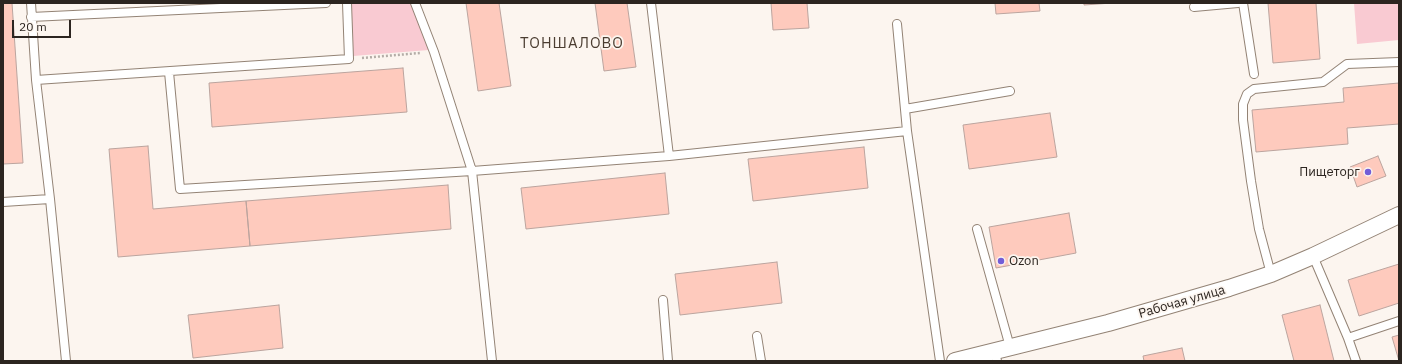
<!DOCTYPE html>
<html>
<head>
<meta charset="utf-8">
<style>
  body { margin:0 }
  #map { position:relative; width:1402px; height:364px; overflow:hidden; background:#fcf5ef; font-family:"IBM Plex Sans",sans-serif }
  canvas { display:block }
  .frame { position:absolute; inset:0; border:4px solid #2c2520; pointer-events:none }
  .scale { position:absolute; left:12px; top:20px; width:59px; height:18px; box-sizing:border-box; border:2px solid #2c2520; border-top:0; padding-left:5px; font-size:12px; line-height:14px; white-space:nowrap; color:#2c2520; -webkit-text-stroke:3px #fcf5ef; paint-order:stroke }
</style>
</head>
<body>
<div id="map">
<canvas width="1402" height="364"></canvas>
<div class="frame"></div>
<div class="scale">20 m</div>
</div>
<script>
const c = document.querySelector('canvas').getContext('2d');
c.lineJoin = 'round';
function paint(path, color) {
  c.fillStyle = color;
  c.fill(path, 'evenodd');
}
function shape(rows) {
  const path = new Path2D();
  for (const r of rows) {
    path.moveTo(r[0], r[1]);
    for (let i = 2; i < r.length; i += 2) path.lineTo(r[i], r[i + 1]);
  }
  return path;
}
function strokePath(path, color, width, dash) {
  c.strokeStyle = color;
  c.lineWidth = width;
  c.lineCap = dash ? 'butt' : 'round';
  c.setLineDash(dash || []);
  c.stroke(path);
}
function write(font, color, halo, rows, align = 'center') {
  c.font = font + ' "IBM Plex Sans",sans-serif';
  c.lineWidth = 3.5;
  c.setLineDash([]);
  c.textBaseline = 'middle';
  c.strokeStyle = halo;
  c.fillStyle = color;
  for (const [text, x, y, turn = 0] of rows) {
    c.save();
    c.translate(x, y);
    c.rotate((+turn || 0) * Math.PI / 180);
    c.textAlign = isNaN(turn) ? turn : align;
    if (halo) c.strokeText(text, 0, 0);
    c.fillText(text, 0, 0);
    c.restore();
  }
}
paint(shape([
  [382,3,412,3,429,50,353,56,350,4],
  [1354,3,1399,3,1399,40,1357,44]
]), '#f9cad2');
const building = shape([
  [3,3,12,3,23,163,3,164,3,3],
  [466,3,499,3,511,86,478,91,466,3],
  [595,3,627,3,636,67,604,71,595,3],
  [771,3,807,3,809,28,773,30,771,3],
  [995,3,1039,3,1040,11,996,14,995,3],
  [1084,3,1112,3,1084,5,1084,3],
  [1268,3,1316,3,1320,59,1273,63,1268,3],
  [403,68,407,112,212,127,209,83,403,68],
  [1399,83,1399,124,1347,128,1348,144,1256,152,1252,110,1344,102,1343,88,1399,83],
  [1050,113,1057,157,969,169,963,125,1050,113],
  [148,146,153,209,246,201,250,246,118,257,109,149,148,146],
  [864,147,868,188,753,201,748,159,864,147],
  [1378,156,1386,176,1357,187,1350,167,1378,156],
  [665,173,669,214,526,229,521,188,665,173],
  [448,185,451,229,250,246,246,201,448,185],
  [1069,213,1076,253,996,268,989,227,1069,213],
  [777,262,782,303,680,315,675,274,777,262],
  [1399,264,1399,303,1359,316,1348,280,1399,264],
  [279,305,283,348,193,358,188,315,279,305],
  [1320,305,1334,361,1294,361,1282,315,1320,305],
  [1399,335,1399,361,1392,337,1399,335],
  [1182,348,1185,361,1144,361,1143,356,1182,348]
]);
paint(building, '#fecabd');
strokePath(building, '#bba49e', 1);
const lane = shape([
  [31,3,36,80,50,199],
  [415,3,434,52,472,171,492,361],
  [651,3,669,156,907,131,940,361],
  [1243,3,1254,74],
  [1194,7,1238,3],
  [31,17,326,3],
  [897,24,907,131],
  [169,72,180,189,472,171,669,156],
  [36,80,349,59,347,3],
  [905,109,1010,91],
  [3,202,50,199,66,361],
  [977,229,1010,347],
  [1313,256,1348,338,1356,361],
  [1271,274,1259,229,1251,181,1243,120,1243,104,1247,94,1254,89,1323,82,1347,64,1399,62],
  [663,300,668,361],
  [757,336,761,361],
  [1348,338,1399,321],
  [995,351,997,361]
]);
const street = shape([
  [955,361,1108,323,1229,288,1271,274,1313,256,1399,215]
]);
strokePath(lane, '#938375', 10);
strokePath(street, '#938375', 18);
strokePath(shape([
  [362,58,420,53]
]), '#b4ada7', 2.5, [2, 2]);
strokePath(lane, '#fff', 8);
strokePath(street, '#fff', 16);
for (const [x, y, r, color] of [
  [1368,172,4,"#735dd7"],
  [1001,261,4,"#735dd7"]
]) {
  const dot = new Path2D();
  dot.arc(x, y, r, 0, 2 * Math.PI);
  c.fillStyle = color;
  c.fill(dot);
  strokePath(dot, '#fcf5ef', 1.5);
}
write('13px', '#2c2520', '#fcf5ef', [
  ["Пищеторг",1360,172],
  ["Ozon",1009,261,"left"]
], 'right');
write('13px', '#2c2520', '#fcf5ef', [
  ["Рабочая улица",1182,302,-16]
]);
c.letterSpacing = '1px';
write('15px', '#4b3d31', '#fcf5ef', [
  ["ТОНШАЛОВО",572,44]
]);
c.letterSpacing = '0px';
</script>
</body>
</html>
